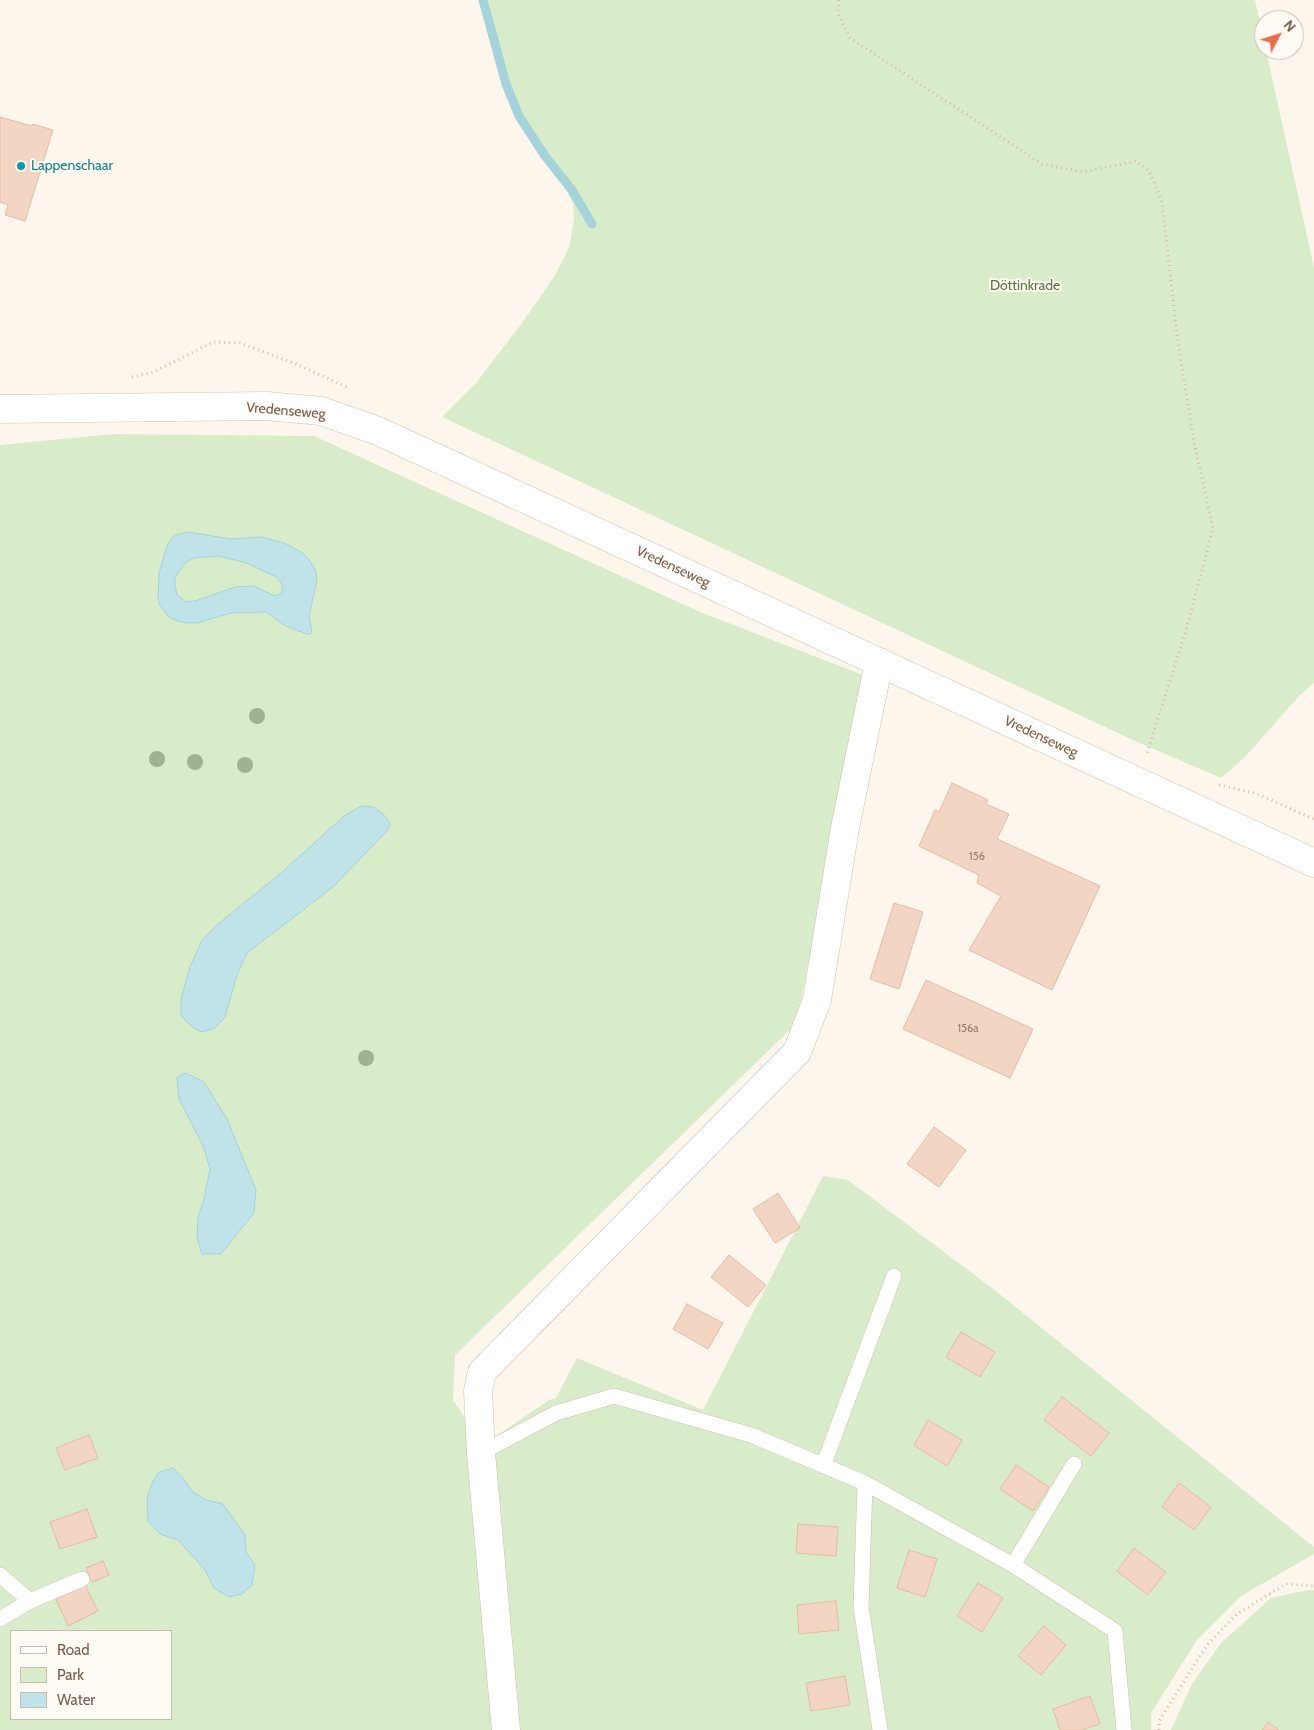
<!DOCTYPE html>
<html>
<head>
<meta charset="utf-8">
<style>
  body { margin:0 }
  #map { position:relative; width:1314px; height:1730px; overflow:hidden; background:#fdf6ec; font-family:Cabin,sans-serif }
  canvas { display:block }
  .legend { position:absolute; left:10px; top:1630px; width:162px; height:90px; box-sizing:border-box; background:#fffaf3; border:1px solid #cabbb1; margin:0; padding:6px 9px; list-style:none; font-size:15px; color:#7a5c4d }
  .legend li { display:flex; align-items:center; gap:10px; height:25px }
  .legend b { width:25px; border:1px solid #cabbb1 }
  .north { position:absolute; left:1254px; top:10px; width:50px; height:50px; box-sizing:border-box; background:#fffaf3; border:1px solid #cabbb1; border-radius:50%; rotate:50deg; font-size:14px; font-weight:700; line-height:20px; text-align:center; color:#7a5c4d }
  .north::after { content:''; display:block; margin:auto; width:18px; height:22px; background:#e76f51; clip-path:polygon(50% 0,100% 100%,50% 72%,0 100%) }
</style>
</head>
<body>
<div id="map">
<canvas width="1314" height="1730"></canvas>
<ul class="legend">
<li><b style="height:6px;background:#fff"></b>Road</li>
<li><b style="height:14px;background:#d8ecc9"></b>Park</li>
<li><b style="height:14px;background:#bfe3e8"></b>Water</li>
</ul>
<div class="north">N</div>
</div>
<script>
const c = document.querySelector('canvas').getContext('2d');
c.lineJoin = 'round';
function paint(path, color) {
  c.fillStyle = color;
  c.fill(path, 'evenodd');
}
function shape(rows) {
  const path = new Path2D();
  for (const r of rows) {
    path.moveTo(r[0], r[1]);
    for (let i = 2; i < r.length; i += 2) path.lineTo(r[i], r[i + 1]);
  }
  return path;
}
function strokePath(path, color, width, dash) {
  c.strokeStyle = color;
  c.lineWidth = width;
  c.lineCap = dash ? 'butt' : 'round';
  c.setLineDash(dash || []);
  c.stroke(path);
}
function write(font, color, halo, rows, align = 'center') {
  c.font = font + ' Cabin,sans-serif';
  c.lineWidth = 4;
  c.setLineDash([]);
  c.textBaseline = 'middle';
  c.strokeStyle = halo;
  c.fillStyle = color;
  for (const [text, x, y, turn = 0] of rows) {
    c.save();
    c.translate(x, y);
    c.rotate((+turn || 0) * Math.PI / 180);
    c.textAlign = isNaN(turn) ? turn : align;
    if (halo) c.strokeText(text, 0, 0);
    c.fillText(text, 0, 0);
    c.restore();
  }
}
paint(shape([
  [484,0,1255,0,1264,40,1264,50,1266,50,1314,268,1314,683,1300,695,1245,757,1221,778,1135,741,442,417,476,383,522,323,554,277,569,248,574,218,573,203,543,151,527,131,515,108,502,56],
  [113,434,314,436,700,612,863,675,797,1023,455,1355,453,1400,483,1445,549,1400,556,1398,577,1358,703,1410,823,1176,848,1180,992,1288,1314,1547,1314,1554,1241,1596,1197,1640,1151,1713,1151,1730,0,1730,0,445],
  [11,1631,171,1631,171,1719,11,1719],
  [1308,1590,1314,1590,1314,1730,1171,1730,1192,1684,1221,1643,1271,1598]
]), '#d8ecc9');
const water = shape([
  [188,532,231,539,262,537,284,543,303,553,308,558,316,571,317,580,309,616,312,632,310,634,306,634,284,625,266,612,231,613,197,623,188,623,177,621,169,617,160,606,158,598,159,573,167,546,172,538,176,535,188,532],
  [219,556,246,563,277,577,282,585,282,593,275,596,254,586,235,587,195,601,186,602,177,595,175,585,175,577,186,562,194,558,219,556],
  [361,806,374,807,384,815,390,823,388,830,333,887,247,953,237,975,225,1017,215,1028,202,1032,192,1027,181,1016,181,999,190,967,202,940,218,924,280,874,344,816,361,806],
  [186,1073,204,1082,227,1119,256,1190,254,1213,221,1254,202,1254,197,1238,198,1217,204,1199,210,1169,204,1148,179,1099,177,1077,186,1073],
  [173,1468,183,1478,193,1492,206,1500,223,1504,245,1535,246,1552,255,1565,252,1585,242,1594,229,1597,214,1588,205,1570,178,1540,160,1534,148,1522,147,1499,152,1483,159,1472,173,1468]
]);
paint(water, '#bfe3e8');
strokePath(water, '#a5d3da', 1);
strokePath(shape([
  [483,0,506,84,519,116,545,156,572,190,592,224]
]), '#a5d3da', 9);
const building = shape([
  [0,117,32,126,33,124,53,130,25,221,5,215,8,205,0,202,0,117],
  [952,783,988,800,986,804,1009,814,997,839,1100,886,1052,990,969,950,1001,896,977,883,979,875,919,846,935,810,939,812,952,783],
  [894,903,923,912,899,989,870,979,894,903],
  [926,980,1033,1029,1010,1078,903,1029,926,980],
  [934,1127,966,1150,939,1187,907,1164,934,1127],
  [778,1193,800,1228,775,1243,753,1209,778,1193],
  [729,1255,766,1285,748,1307,711,1277,729,1255],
  [687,1304,723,1323,708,1349,673,1329,687,1304],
  [961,1332,995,1352,980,1377,946,1357,961,1332],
  [1062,1397,1109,1433,1091,1456,1044,1420,1062,1397],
  [928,1420,962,1440,947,1466,914,1445,928,1420],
  [89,1435,98,1458,65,1470,56,1448,89,1435],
  [1016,1465,1049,1487,1033,1511,1000,1489,1016,1465],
  [1179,1483,1211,1507,1194,1530,1162,1507,1179,1483],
  [87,1509,97,1537,60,1549,50,1522,87,1509],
  [798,1524,838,1527,836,1556,796,1553,798,1524],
  [1134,1548,1166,1572,1148,1595,1117,1571,1134,1548],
  [909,1550,937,1559,925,1597,897,1588,909,1550],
  [103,1561,109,1575,92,1582,86,1568,103,1561],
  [978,1583,1003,1598,982,1632,957,1616,978,1583],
  [85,1585,98,1611,68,1626,56,1599,85,1585],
  [836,1601,839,1630,799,1634,797,1605,836,1601],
  [1044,1626,1066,1645,1041,1675,1018,1656,1044,1626],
  [845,1676,850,1705,811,1711,806,1683,845,1676],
  [1090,1696,1100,1724,1081,1730,1060,1730,1053,1709,1090,1696],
  [1268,1722,1279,1730,1262,1730,1268,1722]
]);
paint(building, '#f3d5c3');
strokePath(building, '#e6bba3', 1);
const service = shape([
  [481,1453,556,1413,614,1396,751,1435,865,1483,861,1607,880,1730],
  [823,1466,894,1276],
  [865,1483,1013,1565,1115,1631,1124,1730],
  [1013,1565,1074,1464],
  [0,1575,30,1601,82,1579],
  [0,1619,30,1601]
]);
const minor = shape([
  [506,1730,481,1453,478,1391,482,1372,797,1052,817,1000,845,828,879,662]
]);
const secondary = shape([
  [0,409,267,406,321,411,378,431,1314,863]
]);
strokePath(service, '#d1beb0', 16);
strokePath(minor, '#d1beb0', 29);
strokePath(secondary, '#d6c0b0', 29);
strokePath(shape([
  [839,0,838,14,850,38,1042,164,1083,172,1136,161,1148,170,1155,184,1162,202,1178,342,1194,442,1213,528,1187,627,1147,753],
  [132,377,154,372,213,342,240,343,296,364,347,387],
  [1219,785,1255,793,1314,819],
  [1159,1730,1159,1721,1207,1645,1237,1614,1286,1584,1314,1586]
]), '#d9b8a5', 3, [1, 4]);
strokePath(service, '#fff', 15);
strokePath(minor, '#fff', 28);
strokePath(secondary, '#fff', 28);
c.fillStyle = '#a0b28e';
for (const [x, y] of [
  [257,716],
  [157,759],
  [195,762],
  [245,765],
  [366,1058]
]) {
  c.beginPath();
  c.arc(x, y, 8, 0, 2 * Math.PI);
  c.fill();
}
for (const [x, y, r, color] of [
  [21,166,5,"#0f9aa8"]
]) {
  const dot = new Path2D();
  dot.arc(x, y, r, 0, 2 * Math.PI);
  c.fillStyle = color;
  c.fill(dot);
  strokePath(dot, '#fffaf3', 2);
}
write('11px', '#987a6a', null, [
  ["156",977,857],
  ["156a",968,1029]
]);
write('14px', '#0d838f', '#fffaf3', [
  ["Lappenschaar",31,166]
], 'left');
write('14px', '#537a41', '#fffaf3', [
  ["Döttinkrade",1025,286]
]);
write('14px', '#7a5c4d', '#fffaf3', [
  ["Vredenseweg",286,411,5],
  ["Vredenseweg",673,567,25],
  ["Vredenseweg",1041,737,25]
]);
</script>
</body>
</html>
